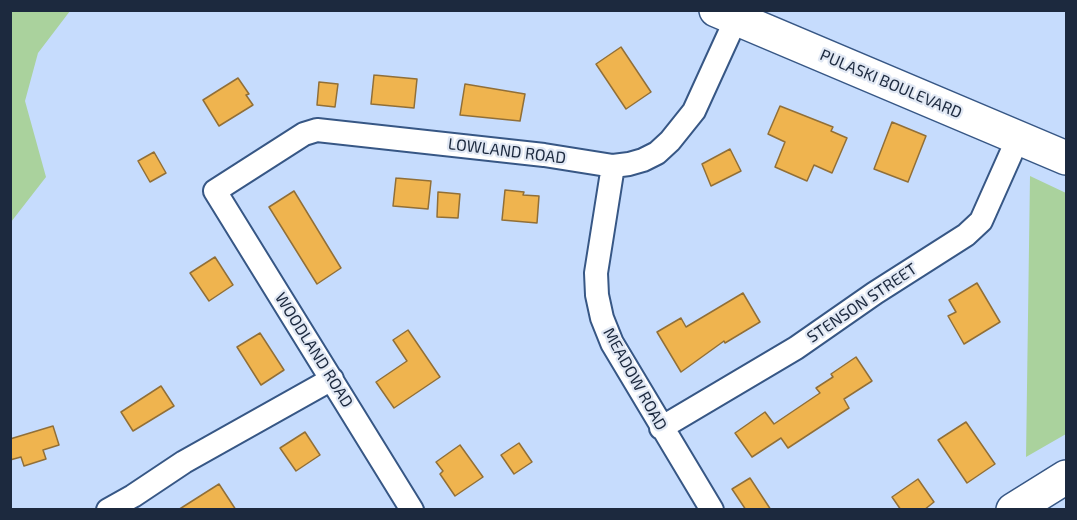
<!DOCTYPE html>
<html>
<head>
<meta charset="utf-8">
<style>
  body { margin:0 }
  #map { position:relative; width:1077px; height:520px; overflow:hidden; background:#c6dcfd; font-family:"Exo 2",sans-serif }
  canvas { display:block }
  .frame { position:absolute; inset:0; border:12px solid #1c293e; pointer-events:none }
</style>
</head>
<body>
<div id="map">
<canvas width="1077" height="520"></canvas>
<div class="frame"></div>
</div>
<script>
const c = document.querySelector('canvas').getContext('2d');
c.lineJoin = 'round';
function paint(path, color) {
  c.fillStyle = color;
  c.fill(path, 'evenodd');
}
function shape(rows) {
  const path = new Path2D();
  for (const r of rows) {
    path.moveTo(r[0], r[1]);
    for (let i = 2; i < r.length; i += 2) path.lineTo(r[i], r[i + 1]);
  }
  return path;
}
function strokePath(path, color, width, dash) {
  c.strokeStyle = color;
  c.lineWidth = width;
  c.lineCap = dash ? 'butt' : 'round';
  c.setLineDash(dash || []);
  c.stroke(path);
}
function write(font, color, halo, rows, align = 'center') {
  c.font = font + ' "Exo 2",sans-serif';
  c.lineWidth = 4.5;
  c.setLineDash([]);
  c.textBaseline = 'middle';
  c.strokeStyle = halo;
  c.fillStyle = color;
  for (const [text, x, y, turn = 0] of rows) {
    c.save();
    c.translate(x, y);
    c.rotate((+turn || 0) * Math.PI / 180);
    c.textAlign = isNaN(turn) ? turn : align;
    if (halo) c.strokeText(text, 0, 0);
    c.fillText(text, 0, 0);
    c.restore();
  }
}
paint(shape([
  [11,10,70,11,38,53,25,101,46,177,11,222],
  [1030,176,1066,193,1066,434,1026,457]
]), '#aad29d');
const building = shape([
  [621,47,651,92,626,109,596,64,621,47],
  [374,75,417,79,414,108,371,104,374,75],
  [238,78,249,94,246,95,253,105,219,126,203,100,238,78],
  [319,82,338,84,335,107,317,105,319,82],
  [465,84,525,94,520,121,460,115,465,84],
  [780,106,833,127,831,131,847,138,832,173,814,165,807,181,775,167,785,142,768,134,780,106],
  [892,122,926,136,908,182,874,169,892,122],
  [730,149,741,171,711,186,702,164,730,149],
  [154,152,166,173,150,182,138,161,154,152],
  [396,178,431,181,428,209,393,206,396,178],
  [505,190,524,192,523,195,539,196,537,223,502,220,505,190],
  [294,191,341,268,317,284,269,207,294,191],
  [438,192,460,194,458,218,437,217,438,192],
  [215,257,233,285,209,301,190,273,215,257],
  [977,283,1000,322,964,344,948,316,956,312,949,300,977,283],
  [743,293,760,322,725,343,724,341,681,372,657,332,681,318,686,327,743,293],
  [408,330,440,377,394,408,376,382,407,361,393,340,408,330],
  [260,333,284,370,261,385,237,347,260,333],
  [856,357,872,381,844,399,849,408,788,448,781,438,752,457,735,433,765,412,774,424,820,393,816,388,833,377,831,374,856,357],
  [161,386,174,406,133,431,121,412,161,386],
  [966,422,995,464,967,483,938,440,966,422],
  [53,426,59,445,43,450,46,459,24,466,21,457,10,460,10,439,53,426],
  [305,432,320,455,296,471,280,448,305,432],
  [519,443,532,462,514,474,501,455,519,443],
  [460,445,483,477,455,496,440,474,443,471,436,462,460,445],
  [750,478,771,510,746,510,732,489,750,478],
  [918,479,934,502,924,510,901,510,892,497,918,479],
  [219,484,236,510,178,510,219,484]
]);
paint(building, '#efb44f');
strokePath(building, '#916f37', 1.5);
const minor = shape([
  [613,166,596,273,597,295,602,318,612,343,712,510],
  [661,428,796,348,875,293,966,235,981,221,1018,138],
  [108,510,133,496,184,462,332,379],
  [412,510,215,191,304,134,317,130,544,155,613,166,629,164,643,160,657,153,670,141,694,111,736,19]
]);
const secondary = shape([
  [716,10,1066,158]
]);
const primary = shape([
  [1013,510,1066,477]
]);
strokePath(minor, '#375785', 26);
strokePath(secondary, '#375785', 36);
strokePath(primary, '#375785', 36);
strokePath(minor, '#fff', 22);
strokePath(secondary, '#fff', 33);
strokePath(primary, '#fff', 33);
write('16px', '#1c293e', '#e1e8f4', [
  ["PULASKI BOULEVARD",891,84,23],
  ["LOWLAND ROAD",507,151,7],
  ["STENSON STREET",862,303,-34],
  ["WOODLAND ROAD",314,350,58],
  ["MEADOW ROAD",635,379,61]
]);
</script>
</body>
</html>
